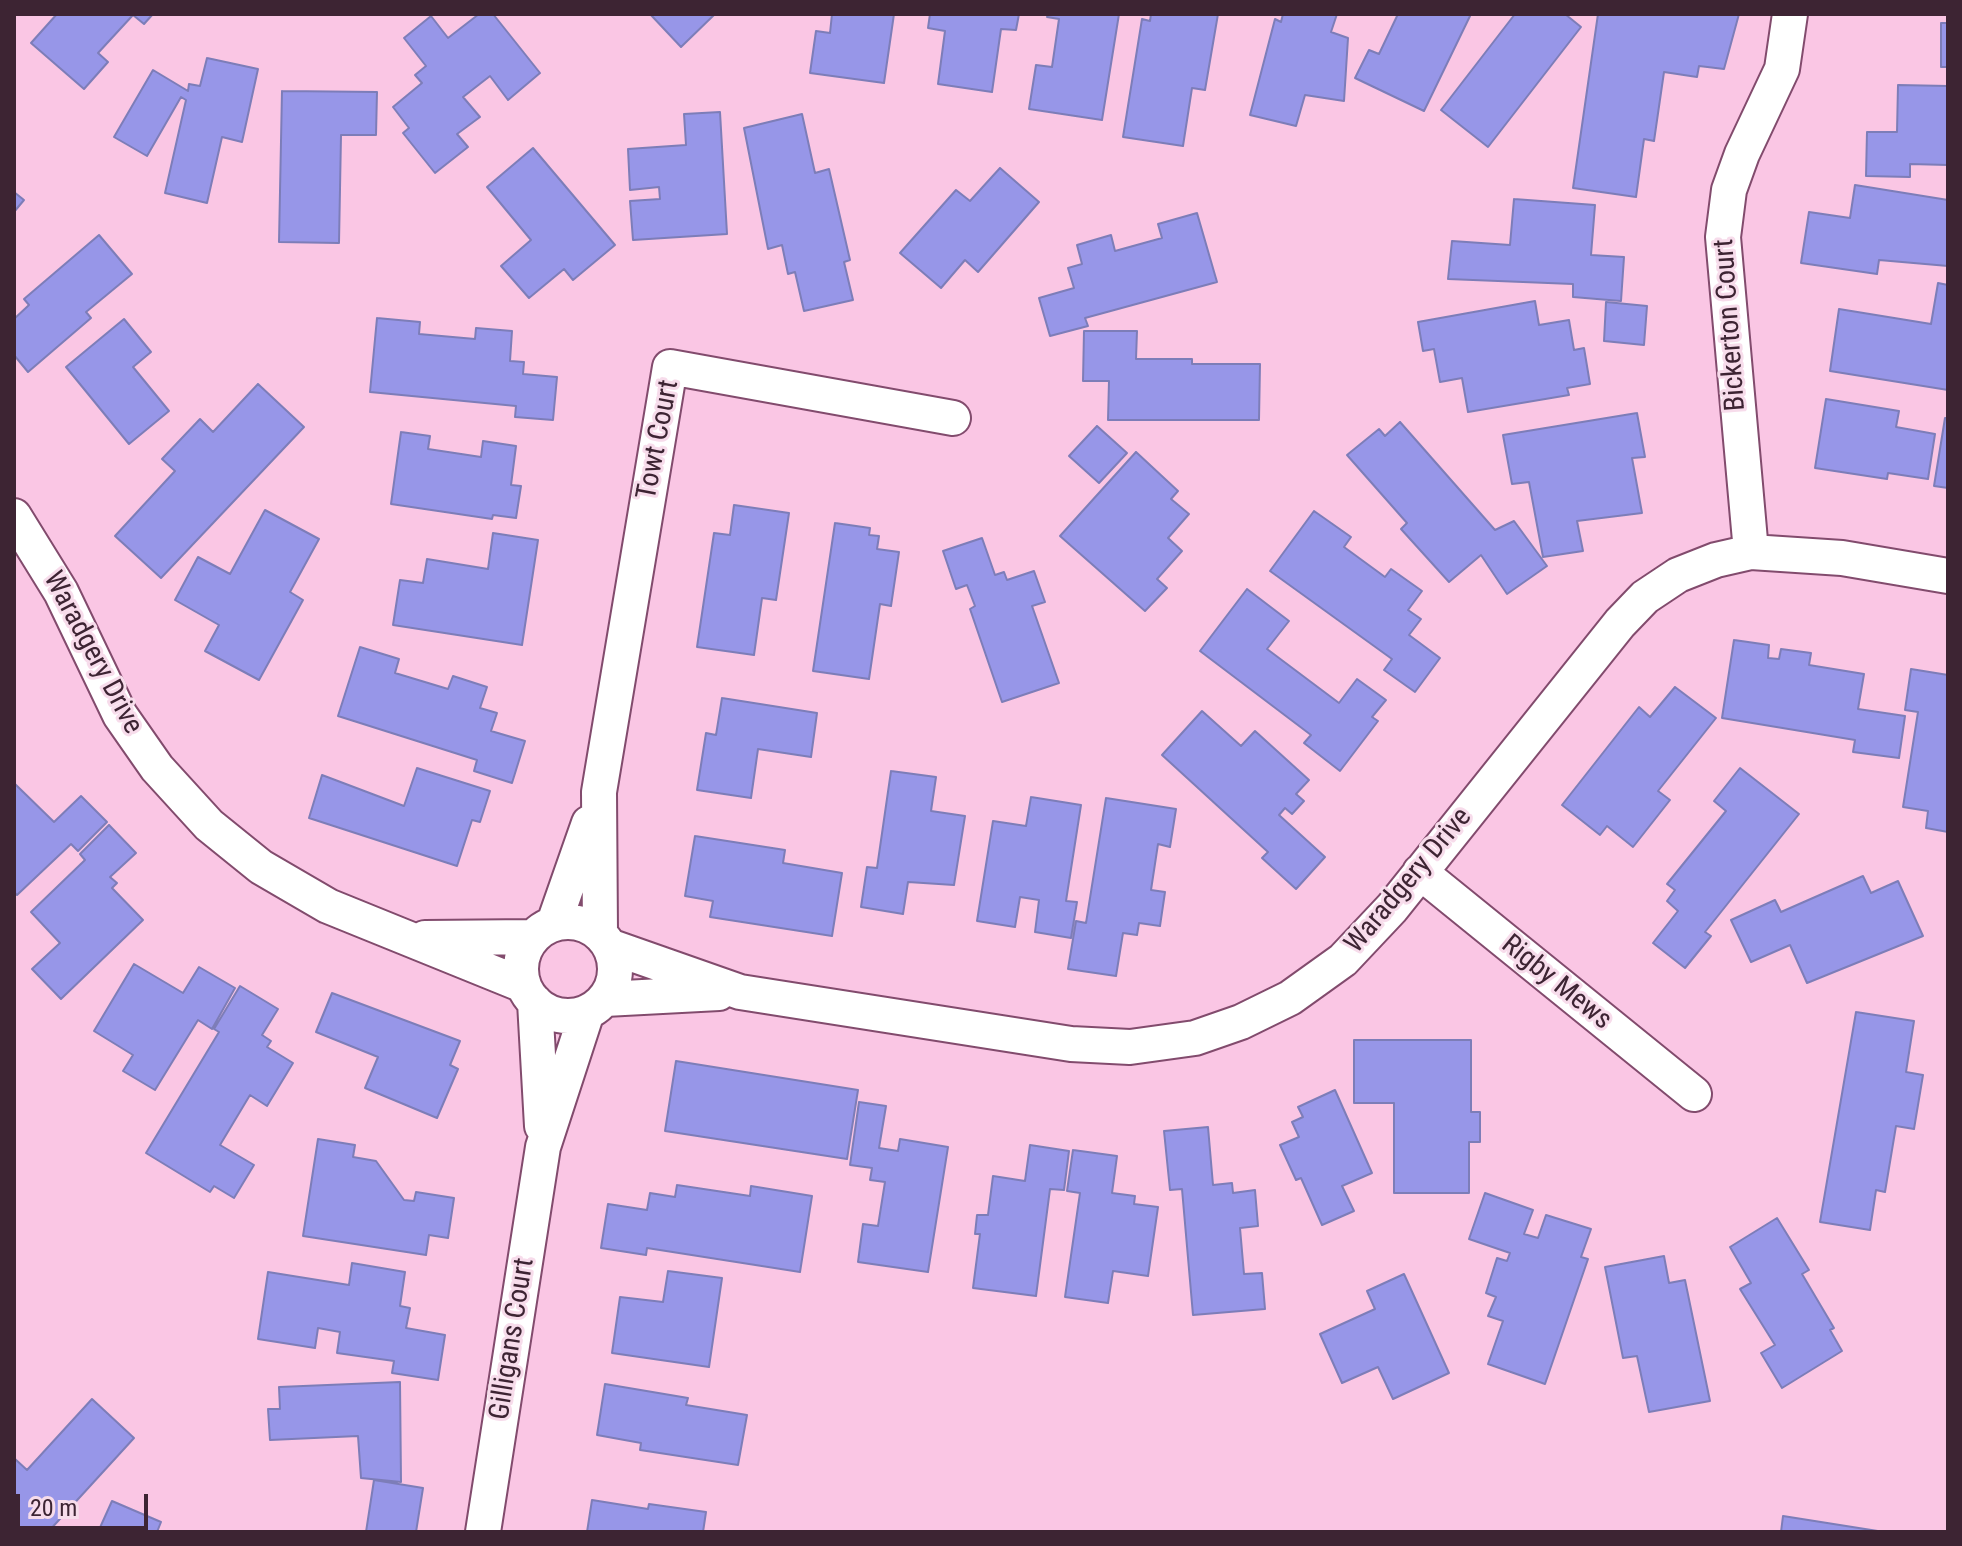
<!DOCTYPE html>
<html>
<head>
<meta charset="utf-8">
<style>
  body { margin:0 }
  #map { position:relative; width:1962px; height:1546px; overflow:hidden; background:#fac6e4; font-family:"Roboto Condensed",sans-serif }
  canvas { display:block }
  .frame { position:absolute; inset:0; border:16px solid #3d2433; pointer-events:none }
  .scale { position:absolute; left:16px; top:1494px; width:132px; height:36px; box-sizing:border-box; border:4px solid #3d2433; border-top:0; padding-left:10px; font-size:24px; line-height:28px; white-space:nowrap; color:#3d2433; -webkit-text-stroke:6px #f7dceb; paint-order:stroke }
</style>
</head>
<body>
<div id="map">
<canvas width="1962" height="1546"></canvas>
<div class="frame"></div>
<div class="scale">20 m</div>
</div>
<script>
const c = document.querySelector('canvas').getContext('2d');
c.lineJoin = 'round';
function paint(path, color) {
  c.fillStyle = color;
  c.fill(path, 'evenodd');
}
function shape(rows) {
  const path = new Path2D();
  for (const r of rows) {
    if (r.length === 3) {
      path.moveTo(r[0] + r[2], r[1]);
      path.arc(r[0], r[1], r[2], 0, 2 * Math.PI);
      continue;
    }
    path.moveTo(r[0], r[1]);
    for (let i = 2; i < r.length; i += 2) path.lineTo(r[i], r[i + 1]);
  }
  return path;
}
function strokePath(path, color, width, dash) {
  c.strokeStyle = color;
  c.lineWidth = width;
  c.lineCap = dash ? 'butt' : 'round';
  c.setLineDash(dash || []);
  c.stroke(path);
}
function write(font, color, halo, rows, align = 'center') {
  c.font = font + ' "Roboto Condensed",sans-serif';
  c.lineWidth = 6;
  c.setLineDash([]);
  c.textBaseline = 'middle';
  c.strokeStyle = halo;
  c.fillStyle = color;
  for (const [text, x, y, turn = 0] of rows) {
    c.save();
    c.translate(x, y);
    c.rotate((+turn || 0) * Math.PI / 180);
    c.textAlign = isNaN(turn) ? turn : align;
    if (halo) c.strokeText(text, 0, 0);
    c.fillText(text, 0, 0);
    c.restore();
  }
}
const building = shape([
  [57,14,153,14,144,24,133,15,98,53,108,62,84,89,31,43,57,14],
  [479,14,493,14,540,73,508,100,490,76,463,97,480,117,457,134,468,147,435,173,403,133,409,128,393,107,422,83,415,75,426,66,404,38,431,16,448,38,479,14],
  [650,14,715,14,681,47,650,14],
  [832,14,894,14,884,83,810,73,816,31,830,33,832,14],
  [930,14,1019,14,1016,30,1001,29,992,92,938,84,945,31,928,28,930,14],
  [1048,14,1119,14,1102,120,1029,109,1036,65,1052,67,1059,19,1047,17,1048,14],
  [1151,14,1218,14,1205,90,1192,88,1183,146,1123,137,1142,19,1150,21,1151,14],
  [1283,14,1337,14,1331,32,1348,38,1344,101,1305,95,1296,126,1250,115,1275,19,1281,22,1283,14],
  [1398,14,1471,14,1424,111,1355,78,1369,50,1379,54,1398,14],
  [1515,14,1565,14,1581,27,1488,147,1441,110,1515,14],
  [1598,14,1739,14,1724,69,1699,66,1697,77,1664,72,1654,141,1644,139,1636,197,1573,188,1598,14],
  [1941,23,1948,23,1948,67,1941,67,1941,23],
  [207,58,258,69,242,142,222,137,207,203,165,193,186,100,181,97,147,156,114,137,153,70,188,91,189,84,200,86,207,58],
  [1898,85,1948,86,1948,165,1910,164,1910,177,1866,176,1867,132,1897,132,1898,85],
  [282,91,377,92,376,135,341,135,339,243,279,242,282,91],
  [720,112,727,234,633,240,630,201,660,199,659,187,630,190,628,149,686,145,684,114,720,112],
  [802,114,815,173,829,169,850,260,844,262,853,300,804,311,795,272,788,274,782,245,768,249,744,128,802,114],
  [533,148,615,245,573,280,564,269,529,298,501,266,531,240,487,187,533,148],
  [1000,168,1039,202,978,272,965,260,941,288,900,253,956,190,970,201,1000,168],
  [1855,185,1948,200,1948,266,1879,260,1877,274,1801,263,1809,212,1850,218,1855,185],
  [14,192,24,200,14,212,14,192],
  [1514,199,1595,205,1591,255,1624,257,1621,301,1573,297,1573,284,1448,279,1452,241,1510,245,1514,199],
  [1197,213,1217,282,1085,318,1088,326,1050,336,1039,298,1074,288,1068,268,1082,264,1077,245,1111,235,1115,251,1162,238,1158,224,1197,213],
  [99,235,132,274,86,312,91,318,28,372,14,355,14,319,29,305,24,299,99,235],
  [1938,283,1948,285,1948,390,1830,371,1839,309,1931,324,1938,283],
  [1535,301,1539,325,1569,320,1574,350,1584,348,1590,384,1567,388,1569,395,1468,412,1462,378,1440,382,1434,349,1423,351,1418,322,1535,301],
  [1606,302,1647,306,1644,345,1604,341,1606,302],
  [377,318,420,322,419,334,475,339,476,328,512,331,510,361,524,362,523,374,557,377,553,420,515,417,516,406,370,392,377,318],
  [124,319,151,352,133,367,169,411,129,444,66,367,124,319],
  [1084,331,1137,331,1136,359,1192,359,1192,364,1260,364,1259,420,1108,420,1109,381,1083,381,1084,331],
  [258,384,304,427,161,578,115,536,175,471,162,459,200,419,213,432,258,384],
  [1826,399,1899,411,1896,427,1935,434,1928,479,1888,473,1887,479,1815,468,1826,399],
  [1637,413,1645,457,1632,458,1642,513,1577,521,1583,551,1543,557,1529,482,1512,484,1503,435,1637,413],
  [1945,418,1948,418,1948,488,1934,486,1945,418],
  [1400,422,1495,530,1514,521,1547,566,1507,594,1481,555,1449,582,1401,529,1407,523,1347,455,1379,429,1385,436,1400,422],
  [1097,426,1127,453,1099,483,1069,456,1097,426],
  [401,432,430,436,428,449,481,457,483,441,516,446,511,485,521,486,516,518,493,515,492,519,391,504,401,432],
  [1136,452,1178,491,1171,499,1189,514,1168,538,1182,551,1157,579,1167,588,1145,611,1060,536,1136,452],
  [734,505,789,513,776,600,762,598,754,655,697,647,714,533,730,535,734,505],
  [265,510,319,539,290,592,303,600,259,680,205,651,219,625,175,600,198,557,230,574,265,510],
  [1314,511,1351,537,1344,547,1385,577,1391,569,1422,591,1408,610,1421,619,1409,635,1440,658,1415,692,1384,670,1392,659,1270,571,1314,511],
  [835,523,870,528,869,535,879,536,877,549,899,552,891,606,880,604,869,679,813,671,835,523],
  [493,533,538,540,522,645,393,625,400,580,423,583,427,559,488,569,493,533],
  [982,538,995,575,1004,572,1007,580,1034,571,1045,602,1032,606,1059,683,1002,702,970,609,975,606,967,585,956,589,943,551,982,538],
  [1247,589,1289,621,1267,649,1339,703,1357,679,1386,700,1372,717,1378,721,1340,771,1304,743,1311,735,1200,651,1247,589],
  [1734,640,1769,645,1768,658,1779,659,1781,649,1811,653,1809,665,1864,674,1858,709,1905,716,1899,758,1853,752,1855,740,1722,718,1734,640],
  [360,647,399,659,395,673,448,689,453,676,487,687,480,708,497,713,491,731,525,741,512,783,474,771,477,760,338,716,360,647],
  [1911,669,1948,675,1948,832,1926,828,1928,811,1903,807,1918,712,1905,710,1911,669],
  [1675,687,1716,718,1658,791,1670,800,1633,847,1607,826,1600,835,1562,805,1639,707,1650,717,1675,687],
  [722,698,817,713,811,757,758,749,751,798,697,790,706,733,716,735,722,698],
  [1202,711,1241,746,1255,731,1309,780,1296,794,1304,801,1292,814,1285,808,1279,815,1325,857,1296,889,1262,858,1268,852,1162,755,1202,711],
  [417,768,490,791,480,822,472,820,457,866,309,818,322,775,404,806,417,768],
  [1740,768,1799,814,1705,932,1711,936,1685,968,1653,943,1678,911,1667,901,1675,890,1667,884,1726,811,1714,801,1740,768],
  [891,771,936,777,931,811,965,816,954,885,908,882,903,914,861,907,867,867,877,868,891,771],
  [14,783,54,822,81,796,107,822,78,851,71,844,17,895,14,892,14,783],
  [1031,797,1081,805,1066,901,1077,902,1071,938,1035,932,1039,900,1020,897,1015,927,977,921,993,821,1026,826,1031,797],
  [1106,798,1176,809,1170,847,1158,844,1151,890,1165,892,1160,926,1139,923,1137,935,1123,933,1116,976,1068,969,1076,921,1086,923,1106,798],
  [109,825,136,853,110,877,117,883,112,888,143,920,61,999,32,969,60,943,31,912,85,860,80,854,109,825],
  [695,836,785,850,783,863,842,873,832,936,710,917,713,901,685,896,695,836],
  [1863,876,1871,893,1898,881,1923,936,1807,983,1790,945,1751,962,1731,920,1775,900,1781,912,1863,876],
  [134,964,183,993,199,967,235,988,212,1029,198,1020,155,1090,123,1071,133,1055,94,1031,134,964],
  [240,986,278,1009,262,1035,271,1041,267,1047,293,1063,267,1106,250,1095,220,1145,254,1165,234,1198,214,1186,210,1192,146,1153,219,1032,214,1029,240,986],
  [332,993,460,1041,450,1065,458,1069,437,1118,365,1088,378,1057,316,1032,332,993],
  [1856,1012,1914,1021,1906,1072,1923,1075,1914,1129,1896,1126,1885,1192,1876,1190,1870,1230,1820,1222,1856,1012],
  [1354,1040,1471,1040,1471,1112,1480,1112,1480,1142,1469,1142,1469,1193,1394,1193,1394,1103,1354,1103,1354,1040],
  [676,1061,858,1090,847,1159,665,1131,676,1061],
  [1335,1090,1372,1173,1342,1186,1354,1211,1322,1225,1301,1178,1296,1180,1280,1145,1299,1137,1292,1122,1303,1117,1298,1107,1335,1090],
  [859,1102,886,1106,879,1148,898,1151,900,1139,948,1147,928,1272,858,1262,863,1224,878,1226,885,1182,870,1180,872,1168,850,1165,859,1102],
  [1208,1127,1213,1185,1232,1183,1233,1193,1255,1190,1258,1226,1240,1228,1244,1274,1262,1273,1265,1309,1193,1315,1182,1189,1170,1190,1164,1131,1208,1127],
  [318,1139,355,1145,353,1157,376,1161,404,1200,414,1201,416,1192,454,1198,448,1238,429,1235,426,1255,303,1236,318,1139],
  [1030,1145,1069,1151,1064,1190,1050,1189,1036,1296,973,1288,980,1234,975,1234,977,1215,988,1215,993,1176,1025,1181,1030,1145],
  [1073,1150,1117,1156,1112,1193,1135,1196,1134,1204,1158,1207,1148,1276,1113,1271,1108,1303,1065,1297,1080,1193,1067,1191,1073,1150],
  [677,1185,750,1196,751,1186,812,1196,800,1272,647,1248,646,1255,601,1248,608,1204,647,1210,650,1193,675,1197,677,1185],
  [1485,1193,1533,1210,1524,1234,1538,1238,1546,1215,1591,1229,1581,1257,1588,1259,1545,1384,1488,1364,1503,1321,1488,1316,1496,1297,1486,1293,1497,1258,1507,1261,1510,1253,1469,1239,1485,1193],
  [1777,1218,1809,1270,1802,1274,1834,1328,1830,1330,1842,1351,1782,1388,1761,1353,1775,1345,1740,1289,1751,1283,1730,1247,1777,1218],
  [1664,1256,1669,1283,1685,1280,1710,1401,1649,1412,1637,1356,1623,1358,1605,1267,1664,1256],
  [352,1263,405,1272,400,1306,410,1308,406,1328,445,1335,438,1380,392,1373,394,1361,337,1353,340,1332,318,1328,315,1348,258,1339,268,1272,349,1285,352,1263],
  [668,1271,722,1278,709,1367,612,1353,620,1297,663,1302,668,1271],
  [1404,1274,1449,1373,1393,1399,1378,1367,1342,1383,1320,1334,1375,1309,1367,1291,1404,1274],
  [400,1382,401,1482,361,1478,358,1436,270,1440,268,1409,280,1409,279,1387,400,1382],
  [605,1384,688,1398,686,1405,747,1415,738,1465,640,1450,641,1443,597,1435,605,1384],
  [92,1399,134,1438,48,1532,14,1532,14,1458,27,1470,92,1399],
  [374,1480,423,1488,416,1532,366,1532,374,1480],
  [592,1500,648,1509,649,1504,706,1512,703,1532,587,1532,592,1500],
  [112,1501,161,1522,157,1532,98,1532,112,1501],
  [1783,1516,1884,1532,1781,1532,1783,1516]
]);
paint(building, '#9796e8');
strokePath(building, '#7d7db8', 2);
const minor = shape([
  [14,516,61,592,120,715,157,768,209,825,261,867,328,906,523,985],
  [1751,552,1723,237,1729,190,1742,154,1782,69,1790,14],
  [1420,872,1694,1094],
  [568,969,47],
  [554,923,589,823],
  [600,932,599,792,670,367,953,418],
  [425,938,533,937],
  [609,946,740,992,1071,1044,1130,1047,1195,1038,1241,1022,1290,998,1343,960,1392,908,1620,623,1645,597,1678,575,1716,560,1751,552,1842,558,1948,576],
  [605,999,719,993],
  [535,1002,542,1126],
  [483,1532,543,1147,587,1012]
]);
strokePath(minor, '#824b6d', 38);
strokePath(minor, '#fff', 34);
write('28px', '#3d2433', '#f7dceb', [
  ["Bickerton Court",1731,325,-94],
  ["Towt Court",659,440,-79],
  ["Waradgery Drive",92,653,62],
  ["Waradgery Drive",1409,881,-50],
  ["Rigby Mews",1556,983,39],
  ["Gilligans Court",513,1339,-81]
]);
</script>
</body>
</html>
